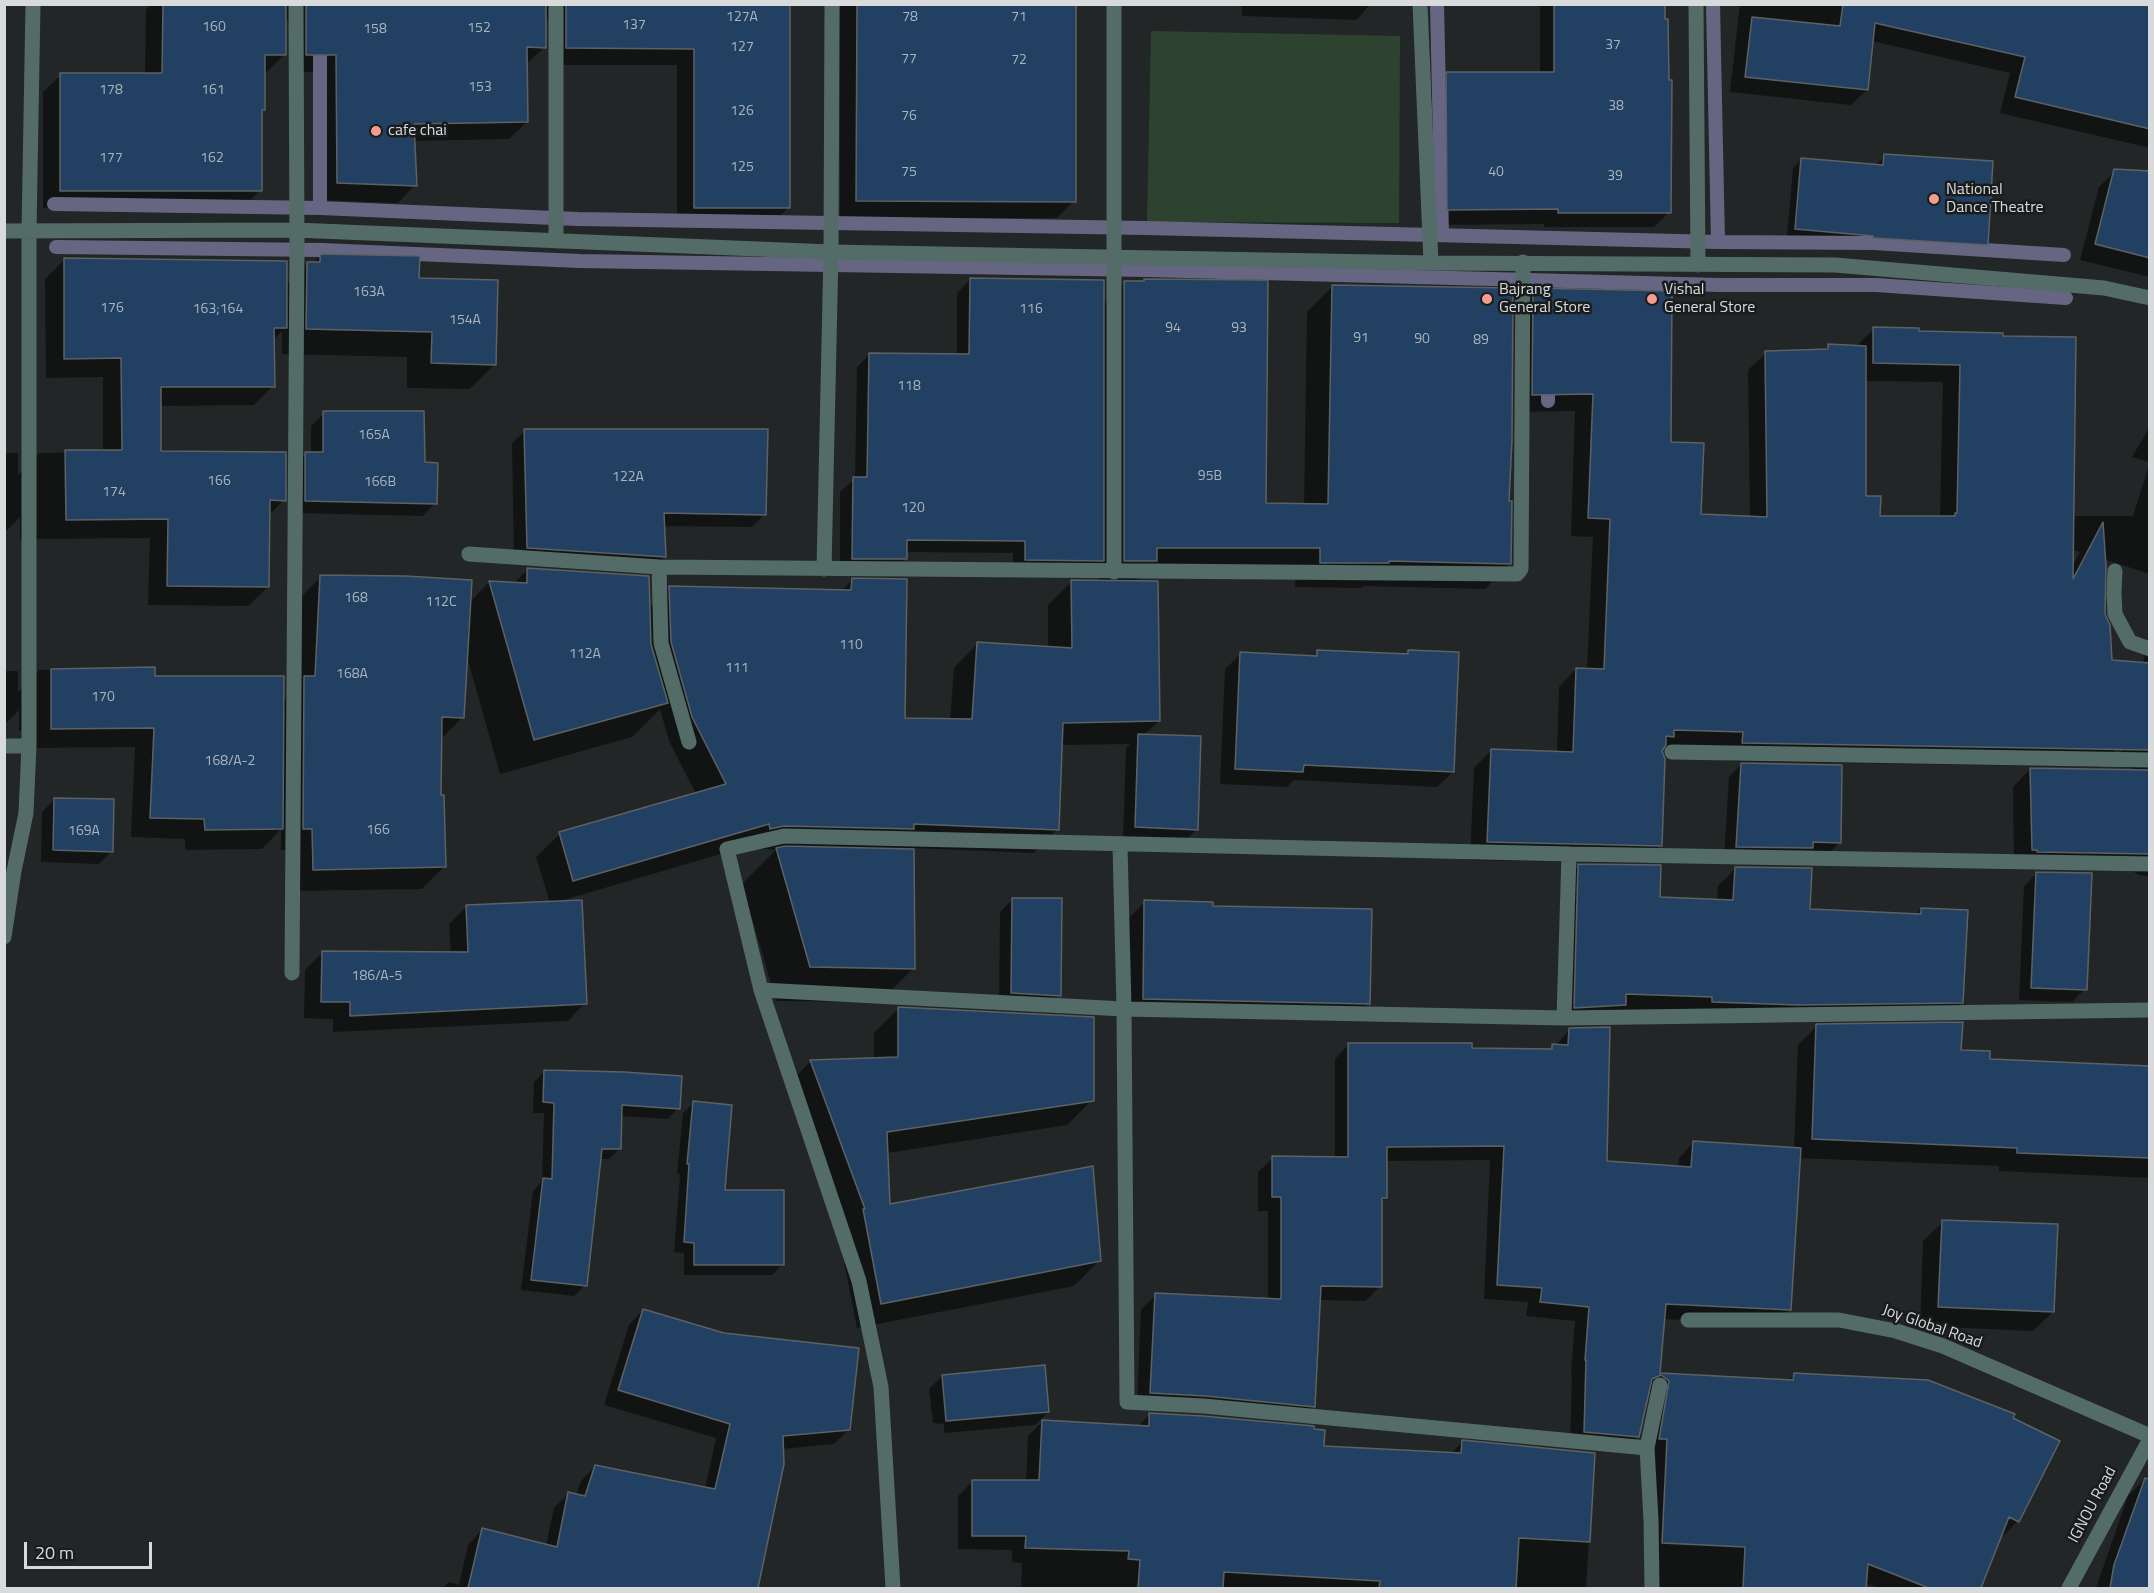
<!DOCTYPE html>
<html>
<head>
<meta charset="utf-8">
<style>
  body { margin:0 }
  #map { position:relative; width:2154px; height:1593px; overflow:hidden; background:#222627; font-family:"Titillium Web",sans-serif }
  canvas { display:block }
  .frame { position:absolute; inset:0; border:6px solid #d8dadb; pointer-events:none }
  .scale { position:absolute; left:24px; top:1542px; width:128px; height:27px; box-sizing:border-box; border:3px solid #d8dadb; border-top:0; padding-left:8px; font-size:18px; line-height:21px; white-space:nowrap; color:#d8dadb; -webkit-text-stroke:4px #191c1d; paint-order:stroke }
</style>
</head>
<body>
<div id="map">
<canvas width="2154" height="1593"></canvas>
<div class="frame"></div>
<div class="scale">20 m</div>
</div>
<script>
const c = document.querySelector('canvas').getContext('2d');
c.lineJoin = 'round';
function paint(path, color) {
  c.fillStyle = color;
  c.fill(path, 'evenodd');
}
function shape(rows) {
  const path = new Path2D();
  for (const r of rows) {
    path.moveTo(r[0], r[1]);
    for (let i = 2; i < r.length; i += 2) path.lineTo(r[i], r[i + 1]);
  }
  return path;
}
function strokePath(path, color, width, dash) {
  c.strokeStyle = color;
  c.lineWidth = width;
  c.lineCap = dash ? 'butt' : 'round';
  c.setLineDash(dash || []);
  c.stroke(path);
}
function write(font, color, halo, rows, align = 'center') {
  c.font = font + ' "Titillium Web",sans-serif';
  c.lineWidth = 5;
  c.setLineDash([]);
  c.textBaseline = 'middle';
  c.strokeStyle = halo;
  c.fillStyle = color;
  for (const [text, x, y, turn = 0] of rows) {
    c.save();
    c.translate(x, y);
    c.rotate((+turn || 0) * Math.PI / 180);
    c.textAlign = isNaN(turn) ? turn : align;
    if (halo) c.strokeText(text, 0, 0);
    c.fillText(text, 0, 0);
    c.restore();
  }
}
paint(shape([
  [1151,31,1400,36,1399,223,1147,222]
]), '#2d4330');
paint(shape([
  [151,4,789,4,789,207,771,225,677,225,677,65,549,65,549,21,545,14,545,47,526,64,527,122,509,139,413,141,415,185,398,203,320,200,319,72,289,72,289,22,285,16,285,54,267,72,264,72,263,110,260,113,260,190,243,208,43,208,43,92,61,75,145,75,146,10],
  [840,4,1075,4,1074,201,1057,218,840,218],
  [1242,4,1370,4,1357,20,1242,16],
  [1540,4,1664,4,1669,212,1654,227,1544,227,1544,224,1432,225,1431,89,1446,73,1540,73],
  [1740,4,2150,4,2150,148,2000,113,2010,73,1872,41,1867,90,1851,105,1730,92],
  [1885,156,1986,244,1978,253,1865,246,1865,244,1787,237,1793,168,1802,159,1876,165],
  [2115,171,2150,173,2150,277,2080,260,2099,187],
  [321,256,418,279,495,364,470,389,407,388,407,357,282,354,282,331,273,340,273,386,254,405,159,406,160,453,284,500,268,516,268,587,248,606,148,605,150,538,20,539,20,517,4,533,4,453,18,453,18,475,39,453,103,452,103,377,46,378,45,279,64,260,286,285,307,263,313,263],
  [970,280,1103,304,1124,282,1265,505,1304,505,1307,312,1332,287,1508,503,1510,564,1485,589,1364,586,1362,588,1295,587,1296,573,1145,572,1134,582,1159,721,1143,736,1197,829,1184,842,1123,840,1126,748,1130,744,1060,745,1057,829,1034,853,912,848,914,968,879,1002,776,1001,742,884,776,850,745,847,560,901,585,1003,568,1021,333,1032,333,1019,304,1018,305,970,322,953,451,954,449,924,466,907,550,903,536,857,560,834,696,794,669,741,660,709,632,737,500,774,467,657,462,718,440,740,439,796,444,867,422,889,291,891,290,850,281,850,281,829,262,849,185,850,185,839,131,837,135,747,32,748,32,731,19,731,19,710,4,725,4,671,18,671,18,692,39,670,154,668,154,678,283,700,294,688,299,599,321,577,470,602,489,582,513,584,528,569,649,608,670,587,841,591,852,580,904,720,950,720,954,668,977,644,1048,648,1048,605,1071,582,1099,582,1099,564,1013,573,1013,553,905,552,905,559,892,572,840,571,840,492,855,479,857,367,870,354,957,356,957,293],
  [1533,290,1670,443,1699,516,1750,517,1748,370,1766,353,1824,351,1829,346,1855,347,1874,329,1917,333,2002,334,2072,516,2133,516,2150,462,2150,574,2103,559,2104,615,2116,749,2098,767,1725,761,1726,749,1663,747,1661,751,1660,845,1642,863,1470,860,1474,768,1492,750,1557,753,1559,687,1576,669,1587,670,1593,537,1571,536,1575,411,1515,412,1515,308],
  [1865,381,1943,382,1940,517,1878,517,1865,497],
  [2072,550,2080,552,2071,569],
  [324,413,424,464,435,503,423,516,293,513,293,466,306,454,311,454,311,426],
  [2150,426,2150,462,2132,457],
  [525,431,765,514,752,527,663,526,664,557,651,570,514,561,512,443],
  [2150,633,2150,876,2139,875,2132,871,2020,869,2020,868,2014,867,2013,787,2030,769,2118,784,2134,768,2118,767],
  [1318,652,1405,656,1409,652,1453,772,1437,787,1294,780,1287,787,1220,784,1225,669,1241,654,1313,657],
  [1742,764,1840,842,1827,855,1724,859,1729,777],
  [55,799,112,851,99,864,41,862,42,812],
  [1579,865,1658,899,1717,901,1718,886,1736,868,1809,911,1915,915,1921,909,1962,1002,1944,1020,1779,1023,1695,1019,1557,1026,1561,884],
  [2037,873,2085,989,2072,1002,2019,1000,2024,886],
  [1013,899,1059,995,1046,1008,999,1006,1000,912],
  [1145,902,1368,1004,1351,1021,1126,1016,1128,919],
  [899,1008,1092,1100,1067,1125,887,1153,889,1206,1099,1261,1074,1286,857,1328,839,1236,786,1086,811,1061,874,1059,874,1033],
  [1817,1026,1960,1052,1988,1061,2150,1068,2150,1178,1999,1171,1999,1166,1798,1158,1789,1310,1775,1324,1663,1319,1659,1374,1788,1381,1794,1375,2018,1521,2003,1536,2001,1534,1979,1588,1879,1588,1865,1583,1865,1588,1648,1588,1655,1396,1648,1391,1638,1437,1623,1451,1570,1446,1572,1374,1571,1374,1575,1321,1526,1316,1528,1302,1484,1299,1490,1160,1386,1161,1386,1198,1380,1203,1380,1286,1366,1301,1319,1300,1314,1406,1299,1421,1137,1407,1141,1309,1156,1295,1268,1299,1268,1211,1258,1211,1258,1172,1273,1158,1335,1158,1335,1059,1349,1044,1548,1051,1555,1046,1570,1029,1605,1163,1678,1167,1679,1158,1693,1143,1794,1149,1798,1045],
  [545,1071,678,1108,668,1119,620,1116,619,1149,609,1159,599,1159,585,1285,574,1296,521,1290,533,1191,542,1181,544,1113,533,1113,534,1082],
  [694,1103,723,1192,782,1265,772,1275,684,1275,684,1253,674,1252,680,1174,677,1174,683,1113],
  [1943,1222,2053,1312,2033,1331,1920,1326,1923,1241],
  [643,1310,849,1429,834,1444,782,1449,782,1464,757,1588,442,1588,449,1582,459,1585,468,1545,482,1530,546,1546,554,1508,568,1494,576,1495,581,1481,595,1467,705,1489,716,1438,604,1405,629,1325],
  [942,1376,1048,1412,1035,1425,944,1433,944,1424,933,1423,929,1389],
  [1150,1414,1322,1448,1451,1454,1462,1442,1594,1454,1586,1588,1021,1588,1022,1563,1012,1562,1012,1550,958,1549,958,1496,973,1481,1026,1482,1028,1436,1042,1422,1138,1427],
  [2146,1478,2150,1480,2150,1588,2096,1588,2128,1496]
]), '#0007');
strokePath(shape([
  [1437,4,1442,235],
  [1713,4,1718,242],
  [320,37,320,208],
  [54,204,320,208,578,219,1146,228,1718,242,1874,243,2064,255],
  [56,247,322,250,580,261,1148,270,1720,285,1876,285,2066,298],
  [1548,401,1548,376]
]), '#676682', 14);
const building = shape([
  [163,4,286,4,286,55,265,55,265,110,262,110,262,191,60,191,60,73,162,73,163,4],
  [306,4,546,4,546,48,527,47,528,122,414,124,417,186,337,183,336,55,306,55,306,4],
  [566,4,790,4,790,208,694,208,694,49,566,48,566,4],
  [857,4,1076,4,1076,202,856,201,857,4],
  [1554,4,1665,4,1665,19,1668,19,1669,80,1672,80,1671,213,1558,213,1558,209,1447,210,1446,72,1554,72,1554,4],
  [1843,4,2150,4,2150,129,2015,97,2025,57,1875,23,1868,90,1745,77,1752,17,1840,26,1843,4],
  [1884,154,1993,161,1988,245,1873,238,1873,236,1795,229,1801,158,1883,165,1884,154],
  [2114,169,2150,171,2150,258,2095,244,2114,169],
  [320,254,420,256,419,278,498,280,496,365,431,363,432,332,306,329,307,262,320,262,320,254],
  [64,258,287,261,287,328,274,328,275,387,161,387,161,451,286,452,286,501,270,500,269,587,167,586,168,519,66,520,65,450,122,450,121,358,64,359,64,258],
  [970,278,1104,280,1104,561,1025,560,1025,541,907,540,907,559,852,559,853,477,867,477,869,353,969,354,970,278],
  [1144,279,1268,280,1266,503,1328,504,1332,285,1513,288,1512,440,1509,501,1512,501,1511,564,1389,561,1389,563,1320,563,1320,548,1157,548,1157,561,1124,561,1124,281,1144,281,1144,279],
  [1533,288,1672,291,1671,442,1704,443,1701,514,1767,517,1765,351,1828,349,1828,344,1866,346,1866,496,1881,496,1880,516,1955,516,1955,513,1957,513,1960,365,1873,363,1873,327,1919,328,1919,331,2003,333,2003,336,2076,337,2073,579,2103,522,2106,567,2105,614,2110,625,2112,660,2150,663,2150,750,1742,743,1743,732,1674,730,1674,737,1666,736,1666,745,1662,751,1665,759,1662,846,1487,842,1491,749,1573,752,1576,668,1604,669,1610,519,1588,518,1593,394,1532,395,1533,288],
  [323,411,424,411,425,462,438,463,437,504,305,501,305,452,323,452,323,411],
  [524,429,768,429,766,515,664,513,666,557,527,548,524,429],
  [527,568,649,576,651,644,668,703,534,740,489,581,527,583,527,568],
  [320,575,406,576,472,580,464,718,442,717,441,795,444,795,446,867,313,870,312,829,303,829,304,676,315,676,320,575],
  [852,578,907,579,905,718,972,719,977,642,1072,648,1071,580,1158,581,1160,721,1063,723,1059,830,914,824,914,829,784,826,770,829,769,824,573,881,559,832,726,784,692,717,671,642,669,586,851,590,852,578],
  [1317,650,1408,654,1408,650,1459,652,1454,772,1304,765,1303,772,1235,769,1240,652,1317,656,1317,650],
  [155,667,155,676,284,676,283,829,205,830,204,819,150,818,154,728,51,729,51,669,155,667],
  [1138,734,1201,736,1198,830,1135,827,1138,734],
  [1741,763,1842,765,1841,843,1813,842,1813,848,1736,847,1741,763],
  [2030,768,2150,770,2150,854,2037,852,2037,850,2032,850,2030,768],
  [54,798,114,799,113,852,53,850,54,798],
  [785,846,914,849,915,969,810,967,776,848,785,846],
  [1578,864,1661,865,1660,897,1733,900,1735,867,1812,868,1810,909,1921,914,1921,908,1968,910,1963,1003,1798,1005,1712,1002,1712,997,1626,994,1626,1005,1574,1008,1578,864],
  [2036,872,2092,873,2087,990,2031,988,2036,872],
  [1012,898,1062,898,1061,996,1011,993,1012,898],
  [582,900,587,1004,350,1016,350,1002,321,1002,322,951,468,952,466,905,582,900],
  [1144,900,1213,902,1213,906,1372,909,1370,1004,1143,999,1144,900],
  [898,1007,1094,1017,1094,1101,887,1132,890,1204,1093,1166,1101,1261,881,1304,863,1209,865,1209,810,1060,898,1057,898,1007],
  [1963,1022,1961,1050,1990,1051,1990,1059,2150,1066,2150,1158,2017,1153,2017,1148,1812,1139,1816,1024,1963,1022],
  [1610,1027,1607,1161,1691,1167,1693,1141,1801,1148,1791,1310,1666,1304,1660,1373,1793,1380,1794,1373,1928,1380,2015,1414,2013,1418,2060,1441,2019,1522,2009,1517,1981,1588,1929,1588,1868,1564,1866,1588,1743,1588,1745,1547,1662,1543,1667,1439,1659,1439,1669,1381,1661,1375,1652,1379,1639,1437,1584,1432,1586,1360,1585,1360,1589,1307,1540,1302,1542,1288,1497,1285,1504,1146,1387,1147,1387,1198,1382,1198,1382,1287,1321,1286,1315,1407,1205,1396,1150,1393,1155,1293,1281,1299,1281,1197,1272,1197,1272,1156,1348,1157,1348,1043,1472,1043,1472,1048,1552,1049,1552,1044,1568,1045,1569,1028,1610,1027],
  [544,1070,624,1072,682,1076,680,1109,622,1105,621,1149,602,1149,587,1286,531,1280,543,1178,552,1179,554,1103,543,1102,544,1070],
  [693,1101,732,1105,725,1190,784,1190,784,1265,694,1265,694,1243,684,1242,689,1164,687,1164,693,1101],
  [1942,1220,2058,1224,2054,1312,1938,1307,1942,1220],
  [643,1309,724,1333,859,1348,850,1430,783,1436,784,1464,758,1588,468,1588,482,1528,557,1547,568,1492,585,1496,595,1465,715,1489,730,1424,618,1390,643,1309],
  [1045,1365,1049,1412,946,1421,942,1375,1045,1365],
  [1149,1413,1203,1416,1314,1426,1314,1429,1325,1430,1324,1446,1461,1453,1462,1440,1595,1453,1590,1542,1519,1538,1516,1588,1379,1588,1380,1581,1224,1572,1223,1588,1138,1588,1140,1560,1128,1559,1129,1551,1025,1548,1026,1536,972,1536,972,1480,1039,1480,1042,1420,1149,1426,1149,1413],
  [2145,1478,2150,1479,2150,1588,2110,1588,2114,1565,2145,1478]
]);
paint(building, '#224162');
strokePath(building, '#5e6164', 1.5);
strokePath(shape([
  [556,4,556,241],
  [1114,4,1114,572],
  [1420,4,1431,263],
  [1696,4,1698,265],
  [4,231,295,230,831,252,1431,263,1835,265,2104,288,2150,298],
  [469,554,659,567,1517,574,1521,569,1523,262],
  [659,567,661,643,689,742],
  [824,569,831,252,832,4],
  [2115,571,2114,594,2115,614,2130,642,2150,649],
  [4,746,29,746],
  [1672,752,2150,760],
  [1120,845,1124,1009,1127,1402,1204,1406,1647,1448,1651,1520,1652,1588],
  [4,937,14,871,26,813,29,746,29,231,33,4],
  [292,973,297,250,296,4],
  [761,990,1124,1009,1564,1018,2150,1010],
  [1564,1018,1569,854],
  [1688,1320,1839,1320,1896,1331,1943,1346,2150,1436],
  [1647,1448,1660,1385],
  [893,1588,881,1387,859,1281,761,990,727,849,784,836,1569,854,2150,864],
  [2069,1588,2150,1439]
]), '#536c68', 15);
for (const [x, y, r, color] of [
  [376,131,6,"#f59c90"],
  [1934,199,6,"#f59c90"],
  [1487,299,6,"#f59c90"],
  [1652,299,6,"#f59c90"]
]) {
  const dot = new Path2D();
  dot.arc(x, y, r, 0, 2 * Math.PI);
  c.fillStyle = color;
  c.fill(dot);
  strokePath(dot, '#191c1d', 2);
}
write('14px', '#aab4bd', null, [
  ["127A",742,18],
  ["78",910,18],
  ["71",1019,18],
  ["137",634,26],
  ["160",214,28],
  ["152",479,29],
  ["158",375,30],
  ["37",1613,46],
  ["127",742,48],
  ["77",909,60],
  ["72",1019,61],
  ["153",480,88],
  ["178",111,91],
  ["161",213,91],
  ["38",1616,107],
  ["126",742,112],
  ["76",909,117],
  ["177",111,159],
  ["162",212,159],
  ["125",742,168],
  ["75",909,173],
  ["40",1496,173],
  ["39",1615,177],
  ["163A",369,293],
  ["176",112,309],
  ["163;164",218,310],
  ["116",1031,310],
  ["154A",465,321],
  ["94",1173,329],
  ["93",1239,329],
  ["91",1361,339],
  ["90",1422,340],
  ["89",1481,341],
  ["118",909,387],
  ["165A",374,436],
  ["95B",1210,477],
  ["122A",628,478],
  ["166",219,482],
  ["166B",380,483],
  ["174",114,493],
  ["120",913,509],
  ["168",356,599],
  ["112C",441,603],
  ["110",851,646],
  ["112A",585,655],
  ["111",737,669],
  ["168A",352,675],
  ["170",103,698],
  ["168/A-2",230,762],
  ["166",378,831],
  ["169A",84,832],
  ["186/A-5",377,977]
]);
write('16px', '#d8dadb', '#191c1d', [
  ["cafe chai",388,131],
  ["National",1946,190],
  ["Dance Theatre",1946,208],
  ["Bajrang",1499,290],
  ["General Store",1499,308],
  ["Vishal",1664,290],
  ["General Store",1664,308]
], 'left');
write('16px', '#d8dadb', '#191c1d', [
  ["Joy Global Road",1932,1327,19],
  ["IGNOU Road",2093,1505,-62]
]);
</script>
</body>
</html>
